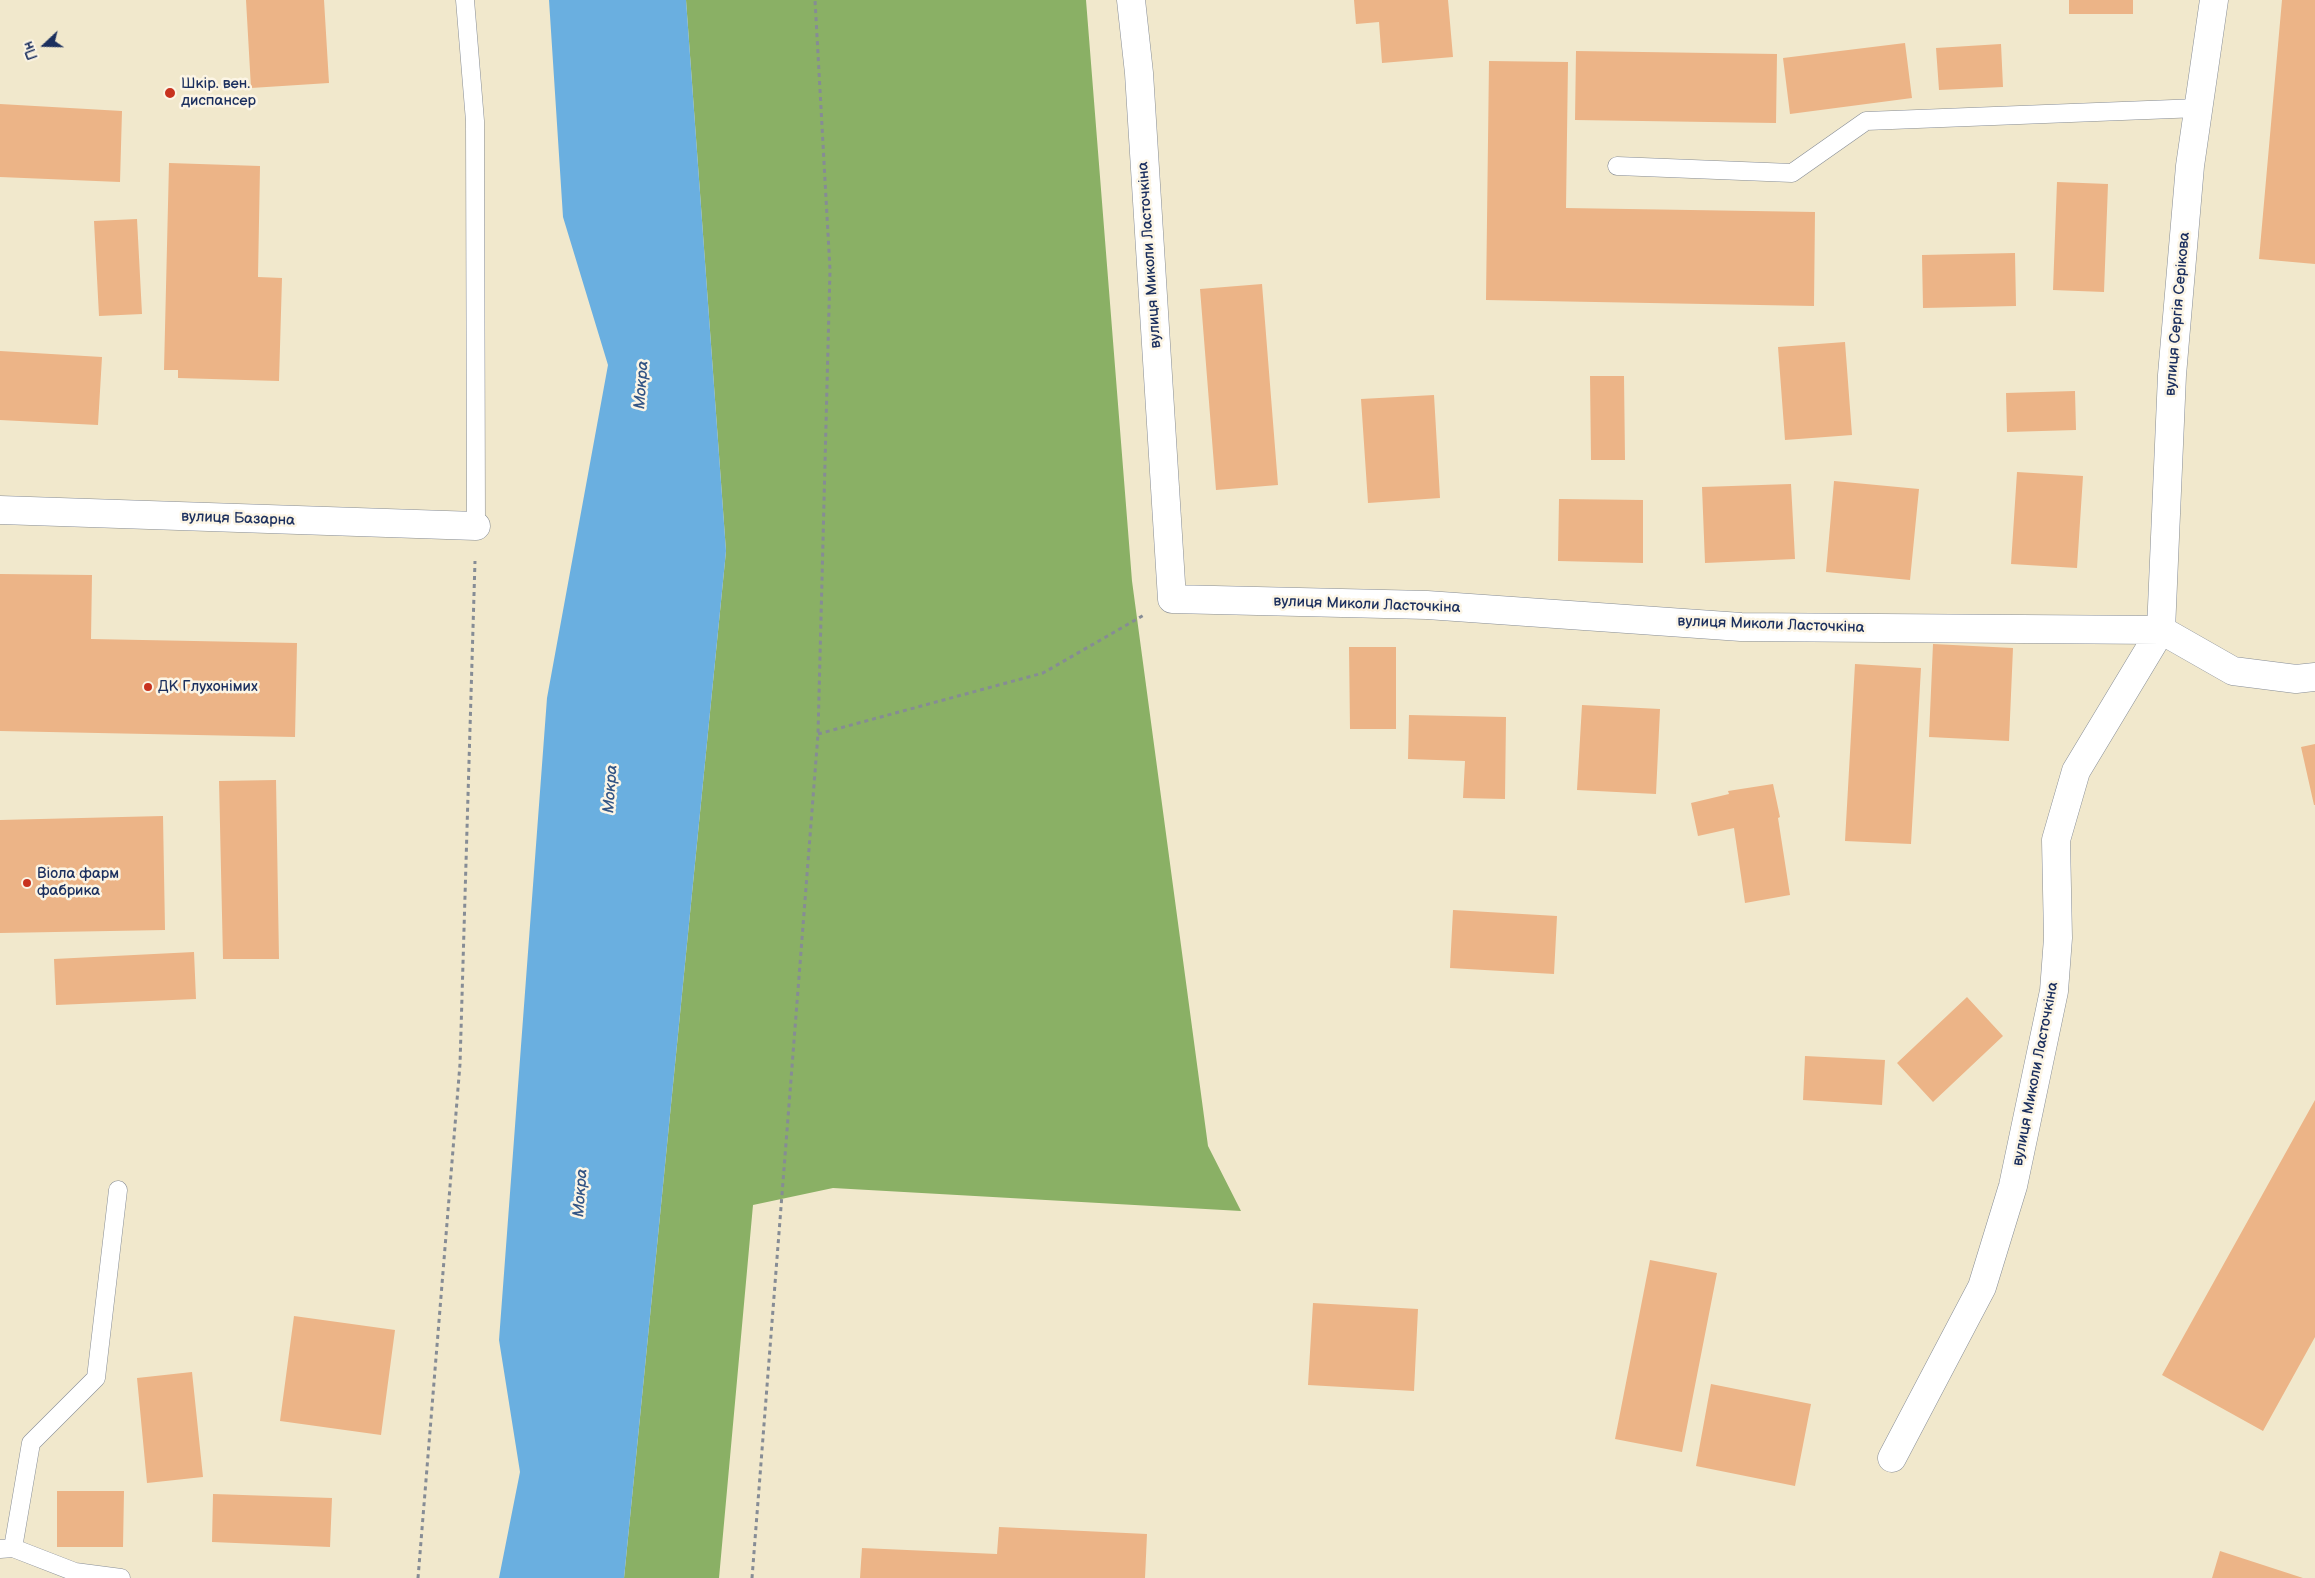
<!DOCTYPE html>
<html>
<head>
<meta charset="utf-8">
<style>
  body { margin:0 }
  #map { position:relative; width:2315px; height:1578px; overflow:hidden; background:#f1e8cc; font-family:"Balsamiq Sans",sans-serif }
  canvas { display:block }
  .north { position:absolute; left:20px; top:20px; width:50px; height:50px; -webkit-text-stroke:4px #fcf5e5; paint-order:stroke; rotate:249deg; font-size:14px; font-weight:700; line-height:20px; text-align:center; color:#1b2f5e }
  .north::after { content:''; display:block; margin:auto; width:18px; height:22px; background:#1b2f5e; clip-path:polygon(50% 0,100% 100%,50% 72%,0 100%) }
</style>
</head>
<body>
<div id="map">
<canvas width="2315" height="1578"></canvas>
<div class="north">Пн</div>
</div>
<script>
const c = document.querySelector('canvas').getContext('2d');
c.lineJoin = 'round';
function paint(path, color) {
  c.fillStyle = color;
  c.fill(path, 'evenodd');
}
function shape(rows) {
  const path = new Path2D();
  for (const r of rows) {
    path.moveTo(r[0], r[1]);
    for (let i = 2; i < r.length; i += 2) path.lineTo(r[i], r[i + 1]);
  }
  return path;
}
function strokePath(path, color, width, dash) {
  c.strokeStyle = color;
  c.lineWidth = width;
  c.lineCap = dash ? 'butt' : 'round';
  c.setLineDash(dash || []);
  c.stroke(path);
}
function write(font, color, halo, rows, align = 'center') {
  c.font = font + ' "Balsamiq Sans",sans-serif';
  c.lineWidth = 5;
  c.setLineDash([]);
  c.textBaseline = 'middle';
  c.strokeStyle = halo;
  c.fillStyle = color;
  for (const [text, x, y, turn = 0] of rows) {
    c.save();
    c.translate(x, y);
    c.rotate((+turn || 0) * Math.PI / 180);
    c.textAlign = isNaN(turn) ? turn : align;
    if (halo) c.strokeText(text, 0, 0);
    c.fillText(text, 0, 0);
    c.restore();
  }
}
paint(shape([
  [686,0,1086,0,1132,581,1208,1146,1241,1211,833,1188,753,1205,719,1578,624,1578,726,551]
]), '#8ab065');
paint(shape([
  [549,0,686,0,726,551,624,1578,499,1578,520,1472,499,1340,547,698,608,365,563,217]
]), '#6aafe0');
paint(shape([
  [246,0,324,0,329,83,251,88],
  [1354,0,1448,0,1453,57,1382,63,1379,22,1356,24],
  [2069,0,2133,0,2133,14,2069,14],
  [2282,0,2315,0,2315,264,2259,259],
  [1905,43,1912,98,1790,114,1783,58],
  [2001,44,2003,87,1939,90,1936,48],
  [1576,51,1777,54,1776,123,1575,120],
  [1489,61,1568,62,1566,208,1815,212,1814,306,1486,300],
  [0,104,122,111,120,182,0,177],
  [169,163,260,166,258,277,282,278,279,381,178,378,178,370,164,370],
  [2057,182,2108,184,2104,292,2053,290],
  [137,219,142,314,99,316,94,221],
  [2015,253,2016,306,1923,308,1922,255],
  [1262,284,1278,485,1216,490,1200,289],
  [1845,342,1852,435,1785,440,1778,347],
  [0,351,102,357,98,425,0,420],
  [1590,376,1624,376,1625,460,1591,460],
  [2075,391,2076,430,2007,432,2006,393],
  [1434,395,1440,498,1368,503,1361,399],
  [2017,472,2083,476,2077,568,2011,564],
  [1834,481,1919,489,1910,580,1826,572],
  [1791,484,1795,559,1705,563,1702,487],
  [1559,499,1643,500,1643,563,1558,561],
  [0,574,92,575,91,639,297,643,295,737,0,731],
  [1933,644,2013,648,2009,741,1929,737],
  [1349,647,1396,647,1396,729,1350,729],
  [1855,664,1921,668,1911,844,1845,841],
  [1582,705,1660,709,1656,794,1577,790],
  [1409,715,1506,717,1505,799,1463,798,1465,761,1408,759],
  [2315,744,2315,805,2314,805,2301,747],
  [276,780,279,959,223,959,219,781],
  [1773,784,1780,817,1778,818,1790,895,1745,903,1734,828,1698,836,1691,803,1729,794,1728,791],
  [163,816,165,930,0,933,0,820],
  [1453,910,1557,916,1554,974,1450,968],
  [194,952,196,999,56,1005,54,959],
  [1967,997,2003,1036,1933,1102,1897,1063],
  [1805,1056,1885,1060,1882,1105,1803,1100],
  [2315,1100,2315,1337,2263,1431,2162,1375],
  [1650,1260,1717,1273,1682,1452,1615,1439],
  [1313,1303,1418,1309,1414,1391,1308,1385],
  [294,1316,395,1330,381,1435,280,1421],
  [192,1372,203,1477,147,1483,137,1378],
  [1711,1384,1811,1404,1795,1486,1696,1466],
  [57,1491,124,1491,123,1547,57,1547],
  [213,1494,332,1498,330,1547,212,1542],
  [999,1527,1147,1534,1145,1578,860,1578,862,1548,997,1554],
  [2220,1551,2303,1578,2212,1578]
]), '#ecb487');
const service = shape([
  [465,0,475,121,476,526],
  [1617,166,1792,173,1866,121,2199,108],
  [13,1548,75,1572,121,1578],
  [0,1549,13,1548,31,1443,96,1378,118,1190]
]);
const minor = shape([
  [1131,0,1139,73,1172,599,1427,605,1741,627,2161,630,2233,671,2296,679,2315,677],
  [0,510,476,526],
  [1892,1458,1982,1287,2013,1186,2054,991,2058,938,2056,840,2076,771,2161,630,2172,375,2190,166,2214,0]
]);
strokePath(service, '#868c95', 19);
strokePath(minor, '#868c95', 29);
strokePath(shape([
  [818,734,1043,673,1144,615],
  [418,1578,460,1064,475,561],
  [752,1578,818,734,830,270,815,0]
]), '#868c95', 3, [4, 4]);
strokePath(service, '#fff', 18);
strokePath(minor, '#fff', 28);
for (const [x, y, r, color] of [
  [170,93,6,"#c8321e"],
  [148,687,5,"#c8321e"],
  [27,883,5,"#c8321e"]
]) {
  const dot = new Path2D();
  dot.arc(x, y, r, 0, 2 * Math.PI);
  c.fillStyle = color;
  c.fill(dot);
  strokePath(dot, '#fcf5e5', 2);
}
write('15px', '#1b2f5e', '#fcf5e5', [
  ["Шкір. вен.",181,84],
  ["диспансер",181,101],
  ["ДК Глухонімих",158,687],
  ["Віола фарм",37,874],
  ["фабрика",37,891]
], 'left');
write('15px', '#1b2f5e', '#fcf5e5', [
  ["вулиця Миколи Ласточкіна",1150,255,-94],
  ["вулиця Сергія Серікова",2178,314,-85],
  ["вулиця Базарна",238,519,2],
  ["вулиця Миколи Ласточкіна",1367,605,2],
  ["вулиця Миколи Ласточкіна",1771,625,2],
  ["вулиця Миколи Ласточкіна",2036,1074,-79]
]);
write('italic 16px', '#335585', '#fcf5e5', [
  ["Мокра",642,385,-86],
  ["Мокра",611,789,-86],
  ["Мокра",581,1193,-86]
]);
</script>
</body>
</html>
